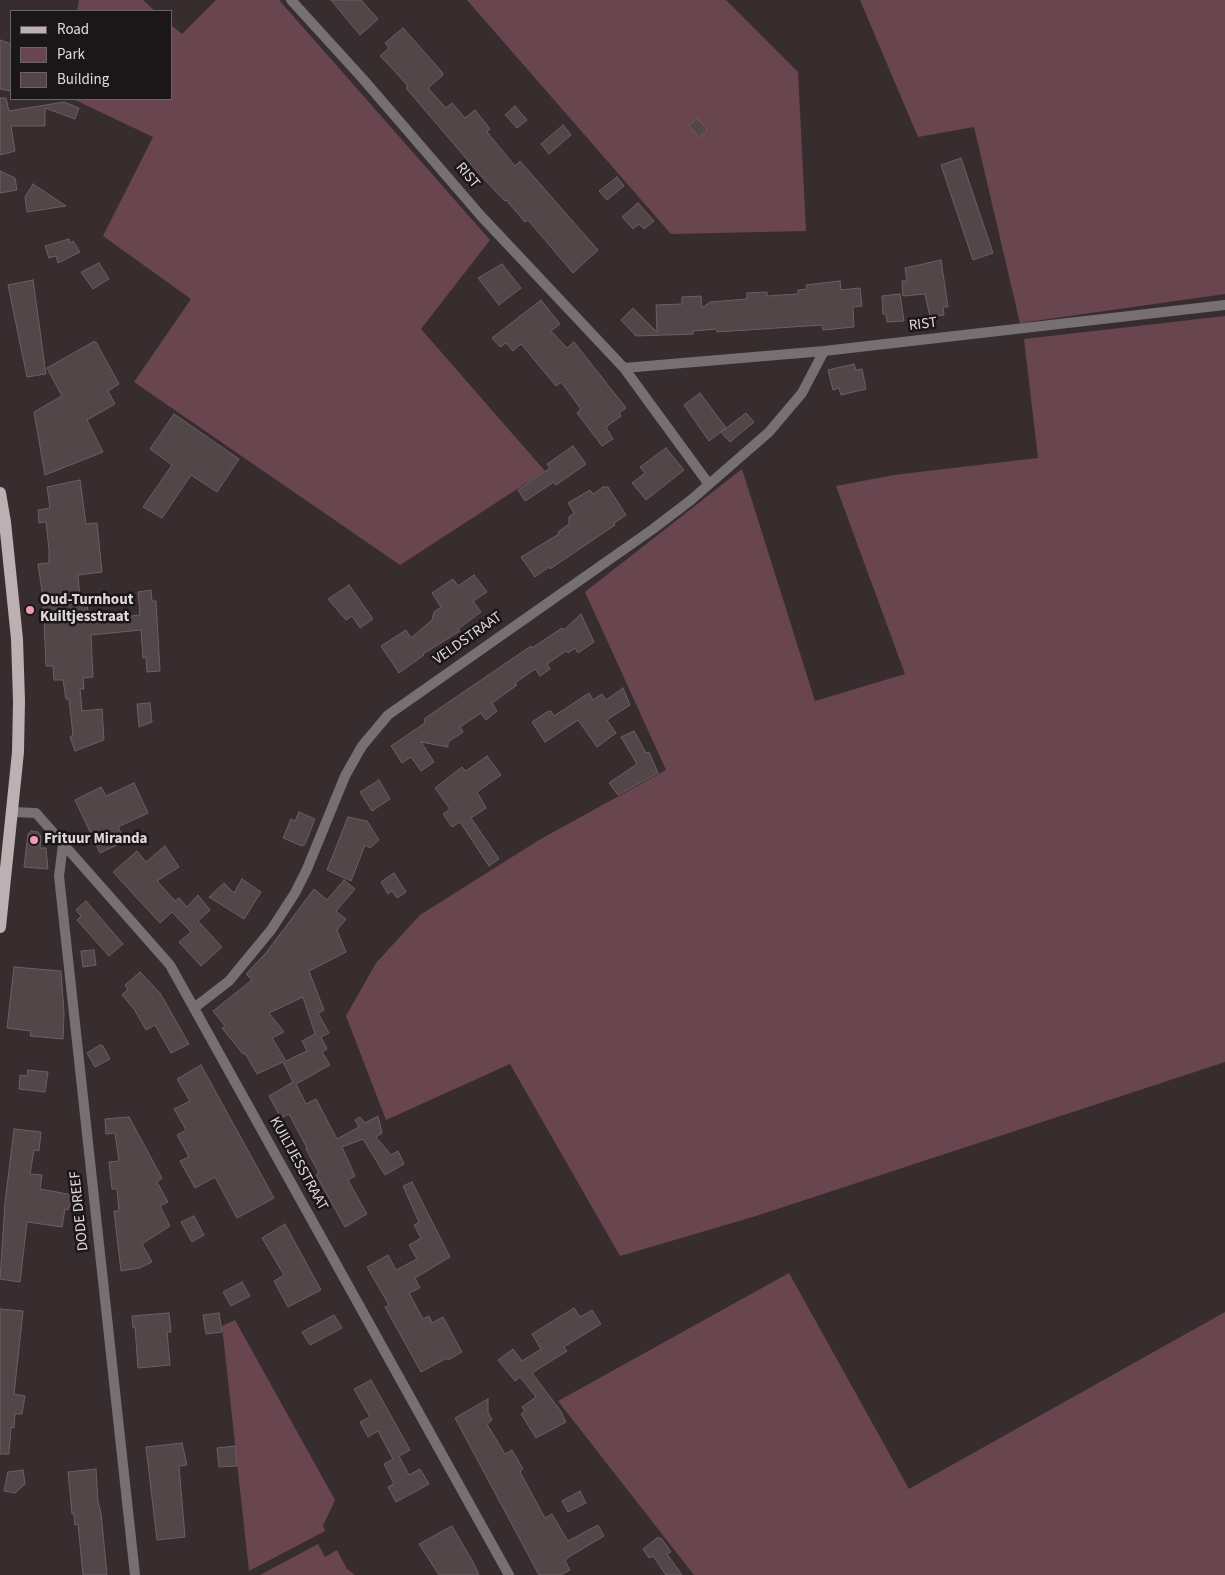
<!DOCTYPE html>
<html>
<head>
<meta charset="utf-8">
<style>
  body { margin:0 }
  #map { position:relative; width:1225px; height:1575px; overflow:hidden; background:#372d2f; font-family:"Source Sans 3",sans-serif }
  canvas { display:block }
  .legend { position:absolute; left:10px; top:10px; width:162px; height:90px; box-sizing:border-box; background:#1b1618; border:1px solid #6a6466; margin:0; padding:6px 9px; list-style:none; font-size:15px; color:#e0d8da }
  .legend li { display:flex; align-items:center; gap:10px; height:25px }
  .legend b { width:25px; border:1px solid #6a6466 }
</style>
</head>
<body>
<div id="map">
<canvas width="1225" height="1575"></canvas>
<ul class="legend">
<li><b style="height:6px;background:#bcb0b3"></b>Road</li>
<li><b style="height:14px;background:#69464f"></b>Park</li>
<li><b style="height:14px;background:#524649"></b>Building</li>
</ul>
</div>
<script>
const c = document.querySelector('canvas').getContext('2d');
c.lineJoin = 'round';
function paint(path, color) {
  c.fillStyle = color;
  c.fill(path, 'evenodd');
}
function shape(rows) {
  const path = new Path2D();
  for (const r of rows) {
    path.moveTo(r[0], r[1]);
    for (let i = 2; i < r.length; i += 2) path.lineTo(r[i], r[i + 1]);
  }
  return path;
}
function strokePath(path, color, width, dash) {
  c.strokeStyle = color;
  c.lineWidth = width;
  c.lineCap = dash ? 'butt' : 'round';
  c.setLineDash(dash || []);
  c.stroke(path);
}
function write(font, color, halo, rows, align = 'center') {
  c.font = font + ' "Source Sans 3",sans-serif';
  c.lineWidth = 5;
  c.setLineDash([]);
  c.textBaseline = 'middle';
  c.strokeStyle = halo;
  c.fillStyle = color;
  for (const [text, x, y, turn = 0] of rows) {
    c.save();
    c.translate(x, y);
    c.rotate((+turn || 0) * Math.PI / 180);
    c.textAlign = isNaN(turn) ? turn : align;
    if (halo) c.strokeText(text, 0, 0);
    c.fillText(text, 0, 0);
    c.restore();
  }
}
paint(shape([
  [79,0,143,0,155,11,77,11],
  [216,0,279,0,490,240,421,329,545,471,400,565,134,382,191,299,103,236,153,137,73,99,171,99,171,25,182,34],
  [467,0,726,0,798,72,806,231,671,234],
  [860,0,1225,0,1225,294,1020,323,974,127,918,137],
  [1225,316,1225,1062,756,1216,620,1256,510,1064,386,1120,346,1016,376,963,420,915,539,840,666,770,585,592,742,469,815,701,905,674,836,486,894,475,1038,458,1024,339],
  [789,1273,909,1489,1225,1312,1225,1575,694,1575,558,1401],
  [235,1320,335,1500,323,1526,325,1531,249,1571,222,1326],
  [318,1544,325,1557,337,1550,347,1569,355,1575,260,1575]
]), '#69464f');
const building = shape([
  [331,0,361,0,378,19,360,35,331,0],
  [403,28,442,72,443,75,428,88,446,108,452,103,465,118,475,110,490,129,487,132,515,166,520,161,598,250,573,273,528,220,525,222,506,200,505,201,482,177,406,88,408,86,389,65,380,56,389,48,385,43,403,28],
  [0,40,11,44,11,91,0,89,0,40],
  [0,98,6,98,9,111,64,102,79,108,75,119,45,108,45,126,11,126,15,151,0,155,0,98],
  [515,106,527,120,517,128,505,115,515,106],
  [697,118,707,130,699,137,689,126,697,118],
  [563,125,571,135,549,154,541,144,563,125],
  [961,158,993,253,973,260,941,165,961,158],
  [0,171,15,178,17,190,0,193,0,171],
  [617,177,624,186,607,200,599,191,617,177],
  [33,184,66,206,27,212,25,197,33,184],
  [638,203,654,221,644,229,639,224,633,229,622,217,638,203],
  [69,239,70,243,73,241,80,252,58,263,56,256,49,258,45,246,69,239],
  [941,260,948,307,943,307,944,315,930,317,925,294,903,296,902,281,907,281,905,268,941,260],
  [99,263,109,279,93,289,81,272,99,263],
  [502,264,521,288,499,305,478,278,502,264],
  [33,280,46,374,27,377,8,285,33,280],
  [840,281,841,290,860,288,862,306,853,307,854,327,823,330,822,325,717,332,716,329,693,331,693,334,636,336,621,320,633,308,657,332,656,305,682,304,682,297,701,296,702,308,710,302,747,299,747,293,767,292,767,296,798,294,798,290,807,289,806,285,840,281],
  [900,294,904,321,887,322,886,314,883,314,882,296,900,294],
  [541,300,560,324,551,331,567,348,574,342,626,408,619,413,621,416,606,427,613,439,602,446,577,413,581,409,561,382,556,386,521,344,513,351,506,343,500,347,492,338,541,300],
  [93,342,96,342,119,384,108,391,115,404,87,420,103,452,45,475,34,412,62,396,47,368,93,342],
  [854,364,856,370,862,369,866,389,841,395,839,388,833,390,828,370,854,364],
  [700,393,726,428,709,441,684,405,700,393],
  [746,413,754,422,730,442,721,432,746,413],
  [174,414,239,459,217,492,191,475,162,518,143,507,172,465,150,449,174,414],
  [573,446,586,464,556,485,554,482,525,501,518,490,550,468,547,464,573,446],
  [666,448,684,470,646,500,632,483,645,473,640,467,666,448],
  [80,480,86,524,97,523,102,572,78,575,80,598,85,598,87,603,89,620,140,615,138,592,151,590,152,601,156,601,160,671,147,672,146,657,143,658,141,630,91,635,93,677,83,678,84,689,80,689,82,711,102,709,104,740,75,751,70,737,73,735,69,699,66,699,63,680,54,680,53,666,46,666,43,598,38,564,49,563,49,550,46,522,39,523,38,510,50,508,47,487,80,480],
  [603,487,608,487,626,515,614,523,615,525,550,569,549,567,535,577,521,557,559,534,558,532,569,524,569,517,574,513,568,503,590,490,593,494,603,487],
  [474,575,487,592,473,601,481,612,458,629,460,631,423,654,424,655,399,673,381,646,406,630,411,638,432,620,434,612,441,607,432,593,453,579,458,586,474,575],
  [349,585,373,619,360,628,352,616,346,620,328,599,349,585],
  [581,614,594,642,578,653,575,648,568,653,566,651,547,664,550,669,540,676,535,669,515,683,517,685,492,703,497,711,486,720,481,713,460,727,463,732,448,742,448,747,421,742,434,762,421,771,411,757,402,763,391,746,425,723,424,719,443,706,531,646,532,648,562,628,564,630,581,614],
  [623,688,630,705,607,720,616,733,597,747,578,720,545,742,532,722,547,712,551,711,554,716,589,693,593,700,602,694,606,700,623,688],
  [150,703,152,722,139,727,137,704,150,703],
  [634,731,646,753,649,752,658,773,618,795,609,783,637,764,621,737,634,731],
  [487,756,501,775,477,792,486,808,471,818,499,859,489,866,460,822,452,827,443,814,450,809,435,788,462,767,466,771,487,756],
  [379,780,390,799,372,811,360,792,379,780],
  [134,783,148,813,118,827,125,841,100,853,75,800,101,787,106,796,134,783],
  [299,812,315,819,305,844,302,846,283,838,291,819,295,821,299,812],
  [348,817,367,821,379,840,370,848,365,845,351,881,327,870,348,817],
  [31,831,38,832,41,836,40,848,46,848,48,869,24,867,28,834,31,831],
  [165,846,179,867,157,881,175,901,179,898,187,907,198,895,210,910,198,921,222,947,201,966,179,942,191,932,172,912,160,923,113,872,137,851,146,862,165,846],
  [394,873,406,892,397,898,392,891,388,894,381,882,394,873],
  [242,879,261,892,244,919,209,897,224,883,234,893,242,879],
  [344,880,355,889,336,911,346,919,337,930,346,952,309,971,324,1010,318,1013,329,1033,321,1037,327,1049,322,1052,330,1065,296,1084,306,1104,316,1099,337,1139,359,1127,355,1120,360,1117,365,1123,378,1116,382,1133,376,1137,391,1155,398,1151,404,1164,385,1175,363,1139,342,1147,355,1176,348,1180,367,1214,345,1227,316,1175,319,1173,306,1149,307,1148,289,1114,281,1118,269,1096,293,1082,283,1062,257,1074,245,1053,243,1054,222,1028,225,1026,213,1011,252,980,246,974,265,954,314,889,327,900,344,880],
  [303,997,315,1034,302,1041,307,1051,286,1061,272,1038,284,1032,269,1013,303,997],
  [86,901,123,944,109,956,77,920,81,916,76,910,86,901],
  [94,950,96,965,83,967,81,951,94,950],
  [14,967,61,971,64,1013,63,1039,30,1036,31,1031,7,1028,14,967],
  [140,972,160,993,189,1044,171,1053,155,1025,146,1030,134,1009,122,995,128,989,125,985,140,972],
  [100,1045,103,1046,110,1059,95,1067,87,1053,100,1045],
  [201,1065,274,1198,237,1218,215,1177,195,1188,180,1161,189,1157,177,1135,186,1130,174,1109,190,1101,177,1079,201,1065],
  [28,1070,48,1072,45,1092,19,1089,20,1075,27,1076,28,1070],
  [129,1117,162,1178,157,1182,168,1202,160,1206,170,1226,142,1244,152,1262,140,1268,121,1271,114,1211,119,1211,117,1189,112,1189,109,1162,119,1161,115,1133,106,1134,105,1119,129,1117],
  [14,1129,41,1132,39,1151,34,1150,30,1174,42,1175,40,1189,73,1195,68,1210,65,1209,62,1227,27,1222,20,1282,0,1279,5,1203,14,1129],
  [412,1182,450,1257,415,1278,420,1288,409,1293,423,1319,429,1316,432,1323,443,1317,462,1352,448,1360,447,1358,421,1372,385,1307,389,1305,367,1267,388,1255,396,1270,417,1259,409,1245,421,1238,414,1225,419,1222,403,1186,412,1182],
  [194,1216,204,1235,192,1242,181,1222,194,1216],
  [285,1224,321,1290,288,1307,274,1281,284,1275,262,1238,285,1224],
  [242,1282,250,1296,231,1306,223,1292,242,1282],
  [574,1308,580,1317,592,1310,601,1324,564,1347,567,1351,532,1373,560,1410,566,1422,536,1438,521,1414,525,1411,522,1407,536,1397,520,1377,515,1381,498,1360,513,1349,522,1361,541,1349,532,1334,574,1308],
  [0,1309,23,1311,14,1394,25,1396,22,1414,15,1414,14,1428,11,1427,9,1454,0,1454,0,1309],
  [169,1313,171,1332,167,1332,170,1365,138,1368,135,1327,133,1328,132,1316,169,1313],
  [219,1313,222,1332,206,1334,203,1315,219,1313],
  [334,1315,342,1328,310,1345,302,1332,334,1315],
  [371,1380,410,1450,399,1456,409,1475,420,1469,429,1484,396,1502,388,1487,394,1484,384,1464,393,1459,378,1431,368,1437,360,1422,370,1417,354,1389,371,1380],
  [488,1399,488,1412,492,1420,487,1424,505,1454,512,1450,523,1469,520,1472,545,1518,552,1514,568,1541,598,1525,604,1536,567,1558,565,1561,570,1570,561,1575,539,1575,455,1418,488,1399],
  [182,1443,187,1465,179,1466,185,1537,157,1540,146,1447,182,1443],
  [235,1446,237,1466,219,1467,217,1448,235,1446],
  [96,1469,98,1502,101,1513,107,1575,83,1575,78,1524,75,1525,74,1514,72,1514,68,1472,96,1469],
  [23,1470,25,1484,15,1493,4,1491,8,1472,23,1470],
  [580,1491,586,1503,568,1512,562,1501,580,1491],
  [452,1526,473,1562,479,1575,439,1575,419,1544,452,1526],
  [657,1538,661,1538,671,1552,667,1554,682,1575,666,1575,653,1556,649,1558,643,1549,657,1538]
]);
paint(building, '#524649');
strokePath(building, '#6c5f62', 1);
strokePath(shape([
  [291,0,363,79,481,216,624,368,708,483],
  [624,368,824,351,1225,305],
  [12,812,36,813,170,965,509,1575],
  [63,845,59,876,135,1575],
  [194,1008,229,981,271,930,295,893,307,869,345,776,362,746,388,715,653,529,691,500,769,432,802,393,824,351]
]), '#767072', 10);
strokePath(shape([
  [0,493,5,522,17,639,19,701,18,752,0,927]
]), '#bcb0b3', 12);
for (const [x, y, r, color] of [
  [30,610,5,"#f19ab2"],
  [34,840,5,"#f19ab2"]
]) {
  const dot = new Path2D();
  dot.arc(x, y, r, 0, 2 * Math.PI);
  c.fillStyle = color;
  c.fill(dot);
  strokePath(dot, '#1b1618', 2);
}
write('15px', '#e0d8da', '#1b1618', [
  ["RIST",467,176,50],
  ["RIST",923,325,-7],
  ["VELDSTRAAT",468,639,-35],
  ["KUILTJESSTRAAT",298,1164,61],
  ["DODE DREEF",80,1211,-96]
]);
write('bold 15px', '#e0d8da', '#1b1618', [
  ["Oud-Turnhout",40,601],
  ["Kuiltjesstraat",40,618],
  ["Frituur Miranda",44,840]
], 'left');
</script>
</body>
</html>
